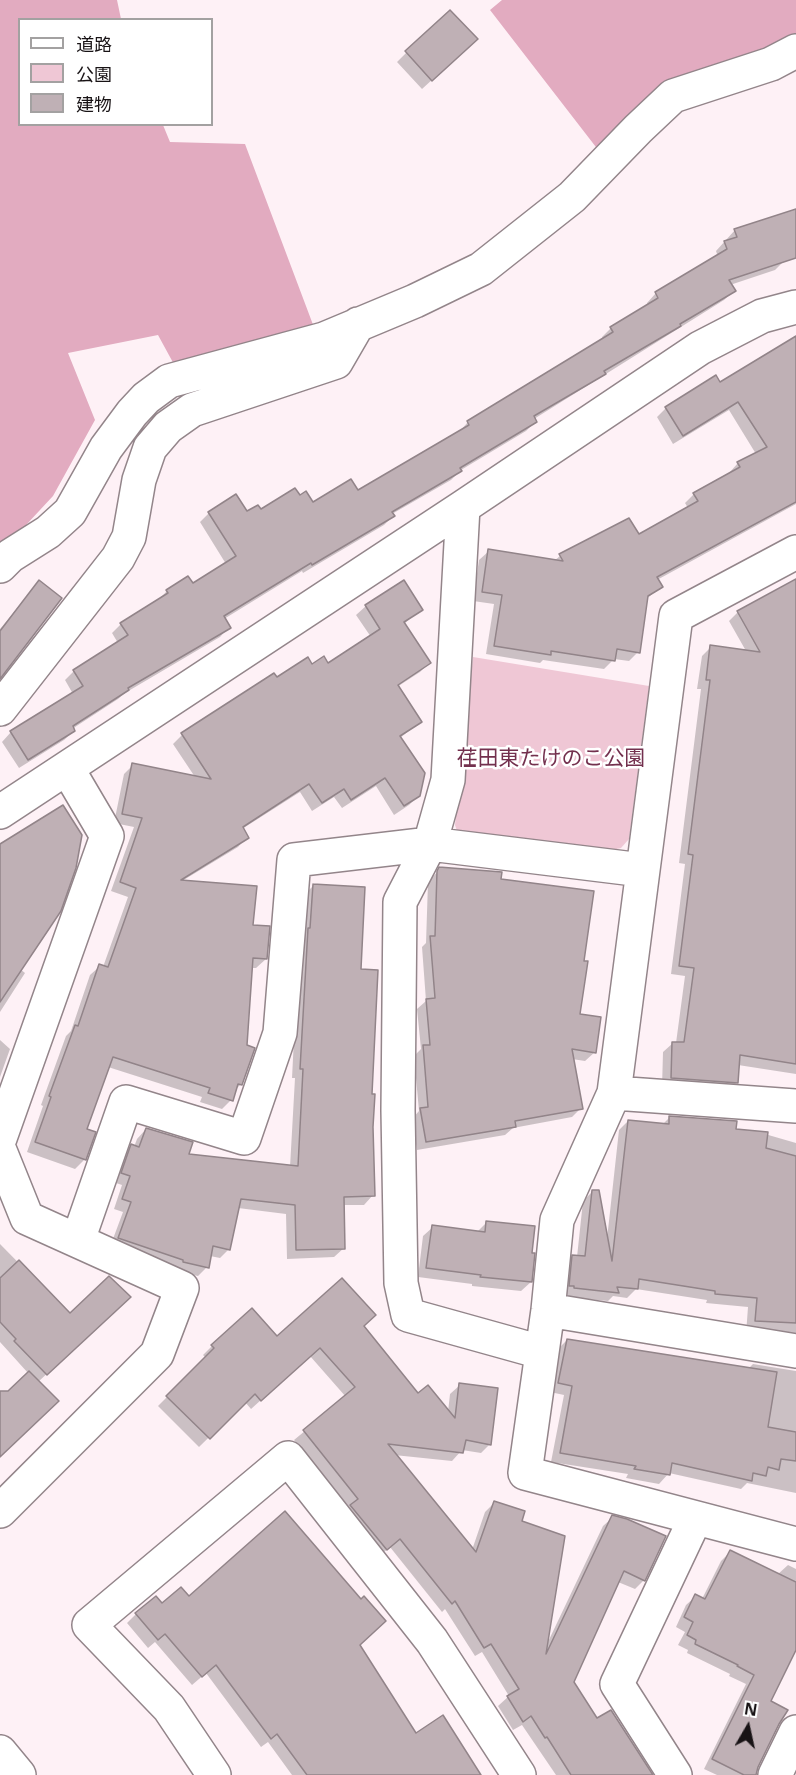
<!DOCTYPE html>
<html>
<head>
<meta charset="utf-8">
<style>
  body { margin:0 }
  #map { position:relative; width:796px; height:1775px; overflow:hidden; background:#fef1f6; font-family:"Open Sans","Noto Sans JP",sans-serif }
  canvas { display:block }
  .legend { position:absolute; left:18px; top:18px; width:195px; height:108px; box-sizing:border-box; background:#fff; border:2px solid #a3a1a1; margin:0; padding:8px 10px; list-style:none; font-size:18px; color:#181315 }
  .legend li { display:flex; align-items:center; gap:12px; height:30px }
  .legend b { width:30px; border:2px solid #a3a1a1 }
  .north { position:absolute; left:718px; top:1697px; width:60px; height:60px; -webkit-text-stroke:4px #fff; paint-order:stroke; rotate:9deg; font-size:16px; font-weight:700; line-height:24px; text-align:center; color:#181315 }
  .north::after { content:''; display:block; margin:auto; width:21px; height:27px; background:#181315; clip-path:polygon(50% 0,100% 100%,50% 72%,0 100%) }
</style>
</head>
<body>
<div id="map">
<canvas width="796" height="1775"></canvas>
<ul class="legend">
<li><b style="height:8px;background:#fff"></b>道路</li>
<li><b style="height:16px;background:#efc7d5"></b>公園</li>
<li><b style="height:16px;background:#bfb0b5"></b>建物</li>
</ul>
<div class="north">N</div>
</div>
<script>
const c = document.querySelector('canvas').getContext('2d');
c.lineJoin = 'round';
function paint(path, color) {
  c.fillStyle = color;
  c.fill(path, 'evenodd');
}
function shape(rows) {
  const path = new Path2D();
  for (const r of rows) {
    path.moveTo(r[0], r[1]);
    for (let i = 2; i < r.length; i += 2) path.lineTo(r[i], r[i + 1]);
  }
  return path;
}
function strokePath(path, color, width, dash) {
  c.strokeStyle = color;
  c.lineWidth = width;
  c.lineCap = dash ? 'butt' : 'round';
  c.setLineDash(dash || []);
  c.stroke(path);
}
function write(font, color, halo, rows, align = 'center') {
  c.font = font + ' "Open Sans","Noto Sans JP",sans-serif';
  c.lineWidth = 5;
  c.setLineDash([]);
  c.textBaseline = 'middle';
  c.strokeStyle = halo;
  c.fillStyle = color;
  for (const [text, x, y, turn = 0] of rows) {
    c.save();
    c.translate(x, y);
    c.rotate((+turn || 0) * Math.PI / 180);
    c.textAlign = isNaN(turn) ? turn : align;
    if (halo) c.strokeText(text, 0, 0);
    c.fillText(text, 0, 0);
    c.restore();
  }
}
paint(shape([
  [473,657,649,686,629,839,621,848,608,851,458,834,455,825]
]), '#efc7d5');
paint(shape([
  [0,0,117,0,121,19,20,20,20,124,163,125,170,142,245,144,315,330,176,368,158,335,68,353,95,420,53,496,0,553],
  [502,0,796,0,796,40,599,151,490,10]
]), '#e2abc0');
paint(shape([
  [467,48,422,89,397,62,406,53],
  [796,217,796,256,784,261,775,270,730,285,734,291,724,300,534,419,535,422,526,431,461,470,451,480,392,514,393,516,384,525,303,573,302,571,224,619,229,627,220,637,125,693,118,699,72,729,74,731,64,740,19,768,2,742,11,732,73,694,65,680,74,671,118,643,112,633,121,624,158,600,167,591,192,585,226,564,200,522,209,513,246,513,260,511,299,497,312,504,357,492,459,432,468,422,603,340,602,337,611,328,648,306,647,303,656,293,718,257,716,251,735,230],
  [796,364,796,504,657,580,661,587,645,600,638,652,629,661,614,659,604,669,543,660,540,663,486,654,494,604,473,601,479,560,489,551,554,561,560,556,629,520,639,536,688,508,685,503,694,494,730,474,729,473,738,463,756,454,729,410,673,444,657,417,666,408,720,384],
  [796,581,796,1074,738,1065,737,1082,728,1092,662,1087,663,1052,673,1043,676,1043,685,976,671,974,685,864,679,863,701,689,697,689,702,656,711,647,746,651,729,621,738,612],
  [39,582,0,676,0,629],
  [404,582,421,609,404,624,429,663,420,672,397,687,420,722,400,738,419,795,409,805,394,815,376,786,342,808,334,797,312,811,300,792,242,829,247,837,238,847,182,881,251,927,266,959,256,968,251,968,241,1084,234,1091,231,1100,222,1109,200,1102,202,1097,108,1067,85,1130,85,1159,75,1169,27,1152,43,1106,41,1105,66,1036,71,1031,90,975,100,966,103,967,128,897,111,891,134,827,114,823,124,774,133,765,195,777,173,744,182,735,276,679,312,666,328,665,371,637,356,615,366,606],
  [0,849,20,969,25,973,0,1012],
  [440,869,500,881,583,962,579,1015,595,1052,585,1061,572,1059,581,1108,572,1117,513,1128,505,1135,417,1150,412,1119,419,1111,414,1056,421,1049,417,1009,426,1001,422,947,426,943,428,882],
  [313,886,360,970,370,1095,373,1195,364,1205,343,1205,344,1248,334,1257,287,1259,286,1214,238,1208,229,1249,220,1258,210,1256,207,1267,198,1276,174,1271,110,1247,123,1212,114,1209,122,1185,113,1182,122,1155,131,1146,134,1147,137,1139,146,1129,187,1155,290,1167,295,1078,292,1078,299,939,304,895],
  [0,1040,10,1049,0,1077],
  [670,1117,735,1130,758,1132,796,1143,796,1344,746,1334,748,1307,706,1303,707,1300,636,1289,627,1298,613,1296,608,1301,565,1297,564,1266,573,1257,577,1257,583,1201,593,1191,607,1239,619,1130,628,1121,662,1125],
  [486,1223,531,1282,521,1291,472,1286,472,1284,418,1277,423,1236,433,1227,477,1232],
  [0,1244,70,1315,120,1306,38,1382,0,1455,0,1399,28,1373,0,1342],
  [362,1327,417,1395,448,1412,450,1394,460,1385,490,1444,481,1453,462,1450,452,1461,394,1455,472,1550,485,1512,495,1502,520,1522,547,1644,603,1526,613,1517,644,1580,635,1589,618,1582,573,1683,596,1720,649,1775,556,1775,522,1725,513,1730,498,1706,509,1696,482,1652,475,1656,445,1609,442,1612,390,1547,377,1558,342,1516,350,1508,294,1440,346,1397,310,1356,251,1409,245,1402,199,1447,158,1406,206,1358,203,1355,212,1346],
  [567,1340,749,1368,753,1364,796,1371,796,1493,747,1483,741,1489,669,1473,659,1484,626,1478,628,1474,551,1462,564,1395,550,1392,558,1349],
  [730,1552,777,1575,788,1565,796,1569,796,1647,769,1702,778,1723,754,1775,717,1775,704,1769,746,1684,729,1676,730,1674,687,1653,688,1650,678,1645,685,1632,676,1627,686,1605,696,1596,702,1599,721,1561],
  [188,1598,359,1645,416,1735,480,1775,292,1775,268,1742,261,1747,206,1673,192,1685,155,1642,148,1648,127,1623,136,1614]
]), '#0003');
const building = shape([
  [450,10,478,39,432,81,405,51,450,10],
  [796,209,796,258,729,280,736,291,680,324,681,326,604,371,606,374,534,416,537,422,460,468,462,471,392,512,395,516,312,565,311,563,224,616,231,628,128,688,129,690,73,726,75,731,28,760,10,731,83,686,73,670,128,635,120,623,168,593,166,590,188,576,193,583,236,556,208,512,236,494,247,511,258,505,261,509,295,488,300,495,306,491,313,502,351,479,358,490,469,425,467,421,613,332,610,327,658,298,655,292,727,249,724,241,737,237,734,229,796,209],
  [796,336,796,502,657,577,663,587,648,596,640,653,617,649,615,661,551,651,551,655,494,646,502,595,482,592,488,549,563,561,559,554,629,518,639,534,698,501,693,493,740,467,737,462,767,447,738,402,683,436,665,407,716,375,720,382,796,336],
  [796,579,796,1064,740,1055,738,1083,671,1078,672,1042,684,1042,694,968,679,966,693,855,688,854,710,680,706,680,710,645,760,652,737,611,796,579],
  [39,580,62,598,0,679,0,631,39,580],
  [404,580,423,610,404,622,431,663,398,685,422,722,400,736,425,773,420,796,404,806,385,778,351,800,344,789,322,803,309,784,243,827,249,838,181,880,257,886,253,925,270,926,267,959,253,958,247,1045,255,1048,242,1085,238,1084,233,1101,208,1093,210,1088,113,1057,87,1129,96,1132,86,1160,35,1142,51,1097,49,1096,75,1025,78,1026,99,964,108,967,136,888,120,882,142,818,122,814,132,763,211,779,181,733,274,673,277,677,308,657,312,664,324,656,328,663,380,629,365,605,404,580],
  [63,805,82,835,76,868,61,911,0,1002,0,844,63,805],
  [439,867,502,872,501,879,594,891,584,961,588,961,580,1014,601,1017,596,1053,572,1049,583,1109,515,1121,516,1127,426,1142,420,1108,428,1107,423,1045,430,1045,426,999,435,998,430,936,435,936,437,871,439,867],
  [313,884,365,887,361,969,378,970,372,1094,375,1094,373,1127,375,1196,344,1197,345,1249,296,1250,295,1205,241,1199,230,1250,213,1246,209,1268,183,1262,183,1260,118,1238,131,1202,122,1199,130,1176,121,1173,131,1144,139,1147,146,1128,193,1142,189,1154,298,1166,303,1069,300,1069,308,928,310,928,313,884],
  [669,1116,737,1121,736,1129,768,1132,766,1148,796,1156,796,1323,755,1321,757,1298,715,1294,715,1291,639,1279,638,1289,617,1287,619,1293,574,1288,574,1286,569,1286,572,1255,585,1256,592,1190,599,1190,612,1261,628,1120,669,1124,669,1116],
  [486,1221,535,1226,532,1253,535,1253,532,1282,480,1277,481,1275,426,1268,432,1225,485,1232,486,1221],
  [19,1260,70,1313,109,1276,131,1297,47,1375,14,1341,16,1339,0,1322,0,1278,19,1260],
  [342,1278,376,1315,364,1326,418,1393,428,1385,455,1418,459,1383,498,1388,491,1445,466,1440,463,1453,388,1444,476,1552,494,1501,525,1511,522,1521,565,1536,546,1654,612,1515,627,1519,666,1536,645,1581,624,1571,574,1682,597,1718,611,1710,653,1775,571,1775,547,1737,545,1738,531,1716,523,1722,507,1696,519,1689,491,1644,484,1648,455,1601,452,1604,400,1539,387,1550,350,1505,358,1499,303,1430,355,1387,320,1348,261,1401,255,1394,210,1439,166,1396,214,1348,211,1345,252,1308,277,1336,342,1278],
  [567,1339,777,1372,768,1427,796,1432,796,1461,781,1459,779,1470,768,1467,766,1476,753,1473,752,1481,672,1463,670,1475,634,1469,636,1466,560,1453,572,1386,558,1383,567,1339],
  [29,1371,59,1401,0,1457,0,1391,8,1391,29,1371],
  [285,1511,361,1599,364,1596,386,1621,360,1645,416,1733,443,1715,481,1775,307,1775,277,1734,271,1739,216,1665,202,1677,165,1634,158,1640,135,1613,156,1596,162,1603,181,1587,189,1596,285,1511],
  [730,1550,796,1582,796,1650,771,1701,788,1710,779,1724,758,1767,756,1775,744,1775,712,1759,754,1675,737,1666,738,1665,695,1644,696,1640,687,1635,693,1622,684,1617,695,1594,705,1599,730,1550]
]);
paint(building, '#bfb0b5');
strokePath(building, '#928489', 1.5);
const minor = shape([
  [463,507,448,780,430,844,400,902,398,1110,401,1283,408,1315,541,1352],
  [796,552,676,616,614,1093,557,1220,548,1310,525,1473,796,1544],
  [0,566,10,556,48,532,70,512,106,448,132,413,146,398,169,381,324,339,415,301,481,269,572,197,638,129,673,96,771,64,796,51],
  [0,709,118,558,129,537,139,480,150,448,168,427,192,410,336,362,358,324],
  [0,812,463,507,700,348,762,316,796,307],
  [614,1093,796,1106],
  [0,1138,107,836,67,768],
  [0,1151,27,1218,182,1288,157,1354,0,1511],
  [78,1240,126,1102,244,1138,280,1033,294,860,430,844,642,870],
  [548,1310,796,1351],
  [0,1752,19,1775],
  [214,1775,169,1708,89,1625,288,1458,432,1641,519,1775],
  [675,1775,617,1684,695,1519],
  [775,1775,796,1732]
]);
strokePath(minor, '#93858a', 36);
strokePath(minor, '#fff', 33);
write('21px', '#73304e', '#fff', [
  ["荏田東たけのこ公園",551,759]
]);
</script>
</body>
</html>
